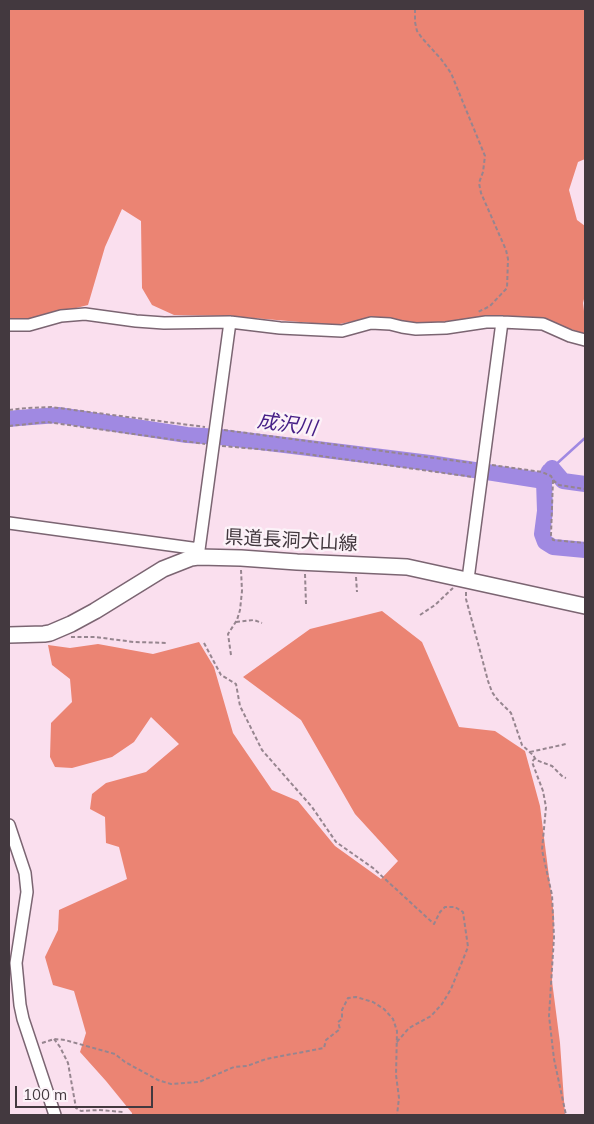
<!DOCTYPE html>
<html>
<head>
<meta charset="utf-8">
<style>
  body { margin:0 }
  #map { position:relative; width:594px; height:1124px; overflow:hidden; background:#fadfee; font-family:Mulish,sans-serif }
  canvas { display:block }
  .frame { position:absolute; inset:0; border:10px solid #43393f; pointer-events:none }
  .scale { position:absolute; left:15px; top:1086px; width:138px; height:22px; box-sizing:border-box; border:2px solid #43393f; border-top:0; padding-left:6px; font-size:15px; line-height:18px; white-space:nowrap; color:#43393f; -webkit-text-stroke:4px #fcf2f8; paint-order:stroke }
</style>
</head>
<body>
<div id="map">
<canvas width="594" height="1124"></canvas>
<div class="frame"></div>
<div class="scale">100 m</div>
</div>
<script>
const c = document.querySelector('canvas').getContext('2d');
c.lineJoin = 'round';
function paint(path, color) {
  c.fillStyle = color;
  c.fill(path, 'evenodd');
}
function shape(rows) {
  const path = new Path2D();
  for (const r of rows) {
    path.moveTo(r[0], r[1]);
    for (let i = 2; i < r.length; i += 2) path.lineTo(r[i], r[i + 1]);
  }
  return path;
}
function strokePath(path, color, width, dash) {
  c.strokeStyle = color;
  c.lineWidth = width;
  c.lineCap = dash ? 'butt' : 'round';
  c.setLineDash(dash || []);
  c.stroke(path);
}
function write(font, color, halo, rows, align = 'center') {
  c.font = font + ' Mulish,"Noto Sans JP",sans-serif';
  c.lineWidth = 5;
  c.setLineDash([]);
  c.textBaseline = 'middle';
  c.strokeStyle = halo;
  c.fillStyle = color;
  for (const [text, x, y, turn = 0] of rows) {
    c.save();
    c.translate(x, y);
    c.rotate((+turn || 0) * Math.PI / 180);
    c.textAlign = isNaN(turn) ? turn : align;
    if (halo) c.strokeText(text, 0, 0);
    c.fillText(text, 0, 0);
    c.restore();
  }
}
paint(shape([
  [9,9,585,9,585,159,578,162,569,190,577,220,585,226,585,295,583,303,585,319,585,334,544,320,485,318,420,324,373,317,335,325,230,316,174,315,152,305,142,288,141,221,122,209,105,247,88,305,25,321,9,320],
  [382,611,422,642,459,727,495,731,525,751,540,806,554,916,552,981,560,1043,565,1115,132,1115,132,1113,106,1081,80,1052,86,1033,74,991,53,985,45,957,58,930,59,910,127,879,119,847,106,843,105,817,90,809,92,794,106,783,146,772,179,744,151,717,134,742,112,757,72,768,55,767,50,757,51,723,72,702,70,679,52,665,48,645,70,648,98,644,153,654,199,642,214,667,233,733,272,790,298,801,335,846,381,879,398,861,355,814,301,720,243,677,310,629]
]), '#eb8473');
strokePath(shape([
  [552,468,585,438]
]), '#a089e2', 2.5);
strokePath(shape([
  [9,419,18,418,58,415,187,435,220,437,430,463,544,481,552,468],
  [552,468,563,481,585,484],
  [549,471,544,481,545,511,542,534,545,542,553,547,585,550]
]), '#a089e2', 16);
const minor = shape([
  [9,325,29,325,61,316,85,314,136,321,164,323,230,322,280,328,342,331,371,323,390,324,402,327,416,329,446,328,486,322,502,322,543,324,570,336,585,340],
  [9,523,199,549],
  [198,557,230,322],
  [468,579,502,322],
  [9,825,25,873,27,892,16,963,20,1005,23,1019,55,1115]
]);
const secondary = shape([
  [9,635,44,634,50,633,71,624,95,611,163,569,191,558,198,557,241,558,297,562,407,567,585,606]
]);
strokePath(minor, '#7b6572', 14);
strokePath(secondary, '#7b6572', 18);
strokePath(shape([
  [415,9,415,22,417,31,422,38,441,59,451,73,485,156,483,172,479,183,481,193,506,250,508,259,507,288,490,306,478,312],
  [9,410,27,408,51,407,205,427],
  [9,426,47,422,205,444],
  [224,430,472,463],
  [222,446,292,452,473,477],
  [492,465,542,472,551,476,553,480,559,485,585,489],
  [553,480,551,535,553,540,585,543],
  [305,574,306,604],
  [356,577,357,592],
  [466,592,466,599,479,647,488,681,492,692,497,699,511,713,522,745,533,755,536,760,552,766,563,777,566,778],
  [420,615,435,605,453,588],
  [236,622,254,620,262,623],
  [71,637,95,637,134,642,168,643],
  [204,643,221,675,236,684,240,706,262,750,312,807,336,842,373,868,434,924,440,912,445,907,455,907,463,912,468,947,451,989,442,1004,431,1016,409,1028,396,1043],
  [231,655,228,634,237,620,240,610,242,591,241,570],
  [530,752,566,744],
  [535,758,532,762,543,791,546,807,542,850,552,895,554,937,549,1016,554,1059,566,1115],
  [54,1039,60,1047,68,1063,76,1108,81,1111,99,1110,123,1112],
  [42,1043,54,1039,65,1040,115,1054,125,1062,158,1080,171,1084,199,1082,234,1067,247,1066,266,1059,324,1048,326,1040,340,1029,338,1022,342,1019,342,1010,348,998,356,997,373,1002,384,1009,393,1019,397,1031,396,1075,399,1098,397,1115]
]), '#96858f', 2, [4, 2.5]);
strokePath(minor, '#fff', 11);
strokePath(secondary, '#fff', 15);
write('19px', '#43393f', '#fcf2f8', [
  ["県道長洞犬山線",291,541,3]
]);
write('italic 20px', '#472087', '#fcf2f8', [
  ["成沢川",287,425,8]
]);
</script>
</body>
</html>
